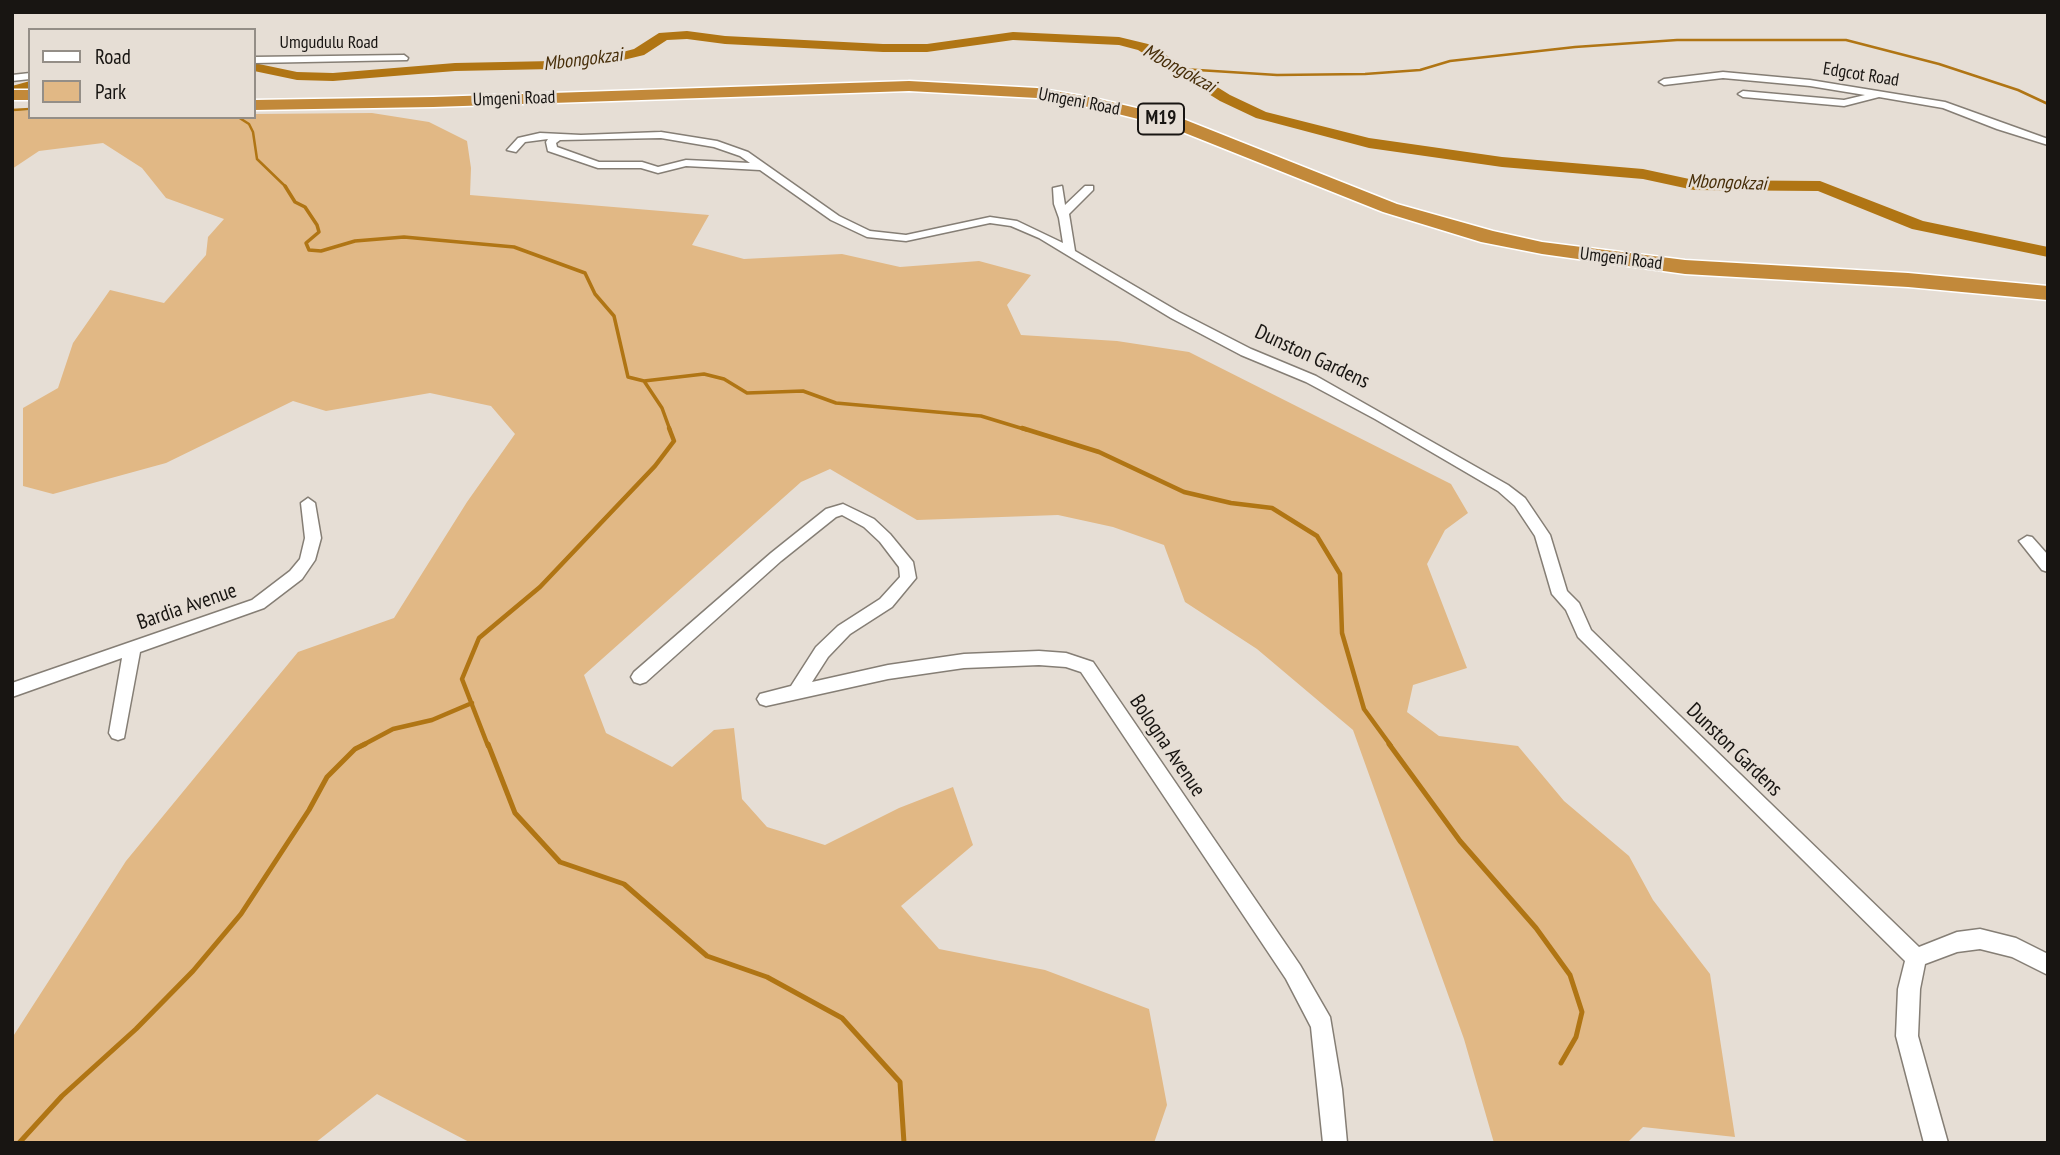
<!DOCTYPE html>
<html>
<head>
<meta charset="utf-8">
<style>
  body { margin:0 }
  #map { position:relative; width:2060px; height:1155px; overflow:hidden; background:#e6ded5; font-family:"PT Sans Narrow",sans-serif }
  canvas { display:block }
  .frame { position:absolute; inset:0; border:14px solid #181512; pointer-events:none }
  .legend { position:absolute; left:28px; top:28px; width:228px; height:91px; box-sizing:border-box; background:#e6ded5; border:2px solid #948e87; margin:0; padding:9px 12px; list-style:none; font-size:21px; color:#181512 }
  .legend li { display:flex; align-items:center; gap:14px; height:35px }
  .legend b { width:35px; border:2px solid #948e87 }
</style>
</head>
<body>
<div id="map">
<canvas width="2060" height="1155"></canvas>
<div class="frame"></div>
<ul class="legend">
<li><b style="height:9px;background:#fff"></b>Road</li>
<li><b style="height:19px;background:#e1b885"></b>Park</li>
</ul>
</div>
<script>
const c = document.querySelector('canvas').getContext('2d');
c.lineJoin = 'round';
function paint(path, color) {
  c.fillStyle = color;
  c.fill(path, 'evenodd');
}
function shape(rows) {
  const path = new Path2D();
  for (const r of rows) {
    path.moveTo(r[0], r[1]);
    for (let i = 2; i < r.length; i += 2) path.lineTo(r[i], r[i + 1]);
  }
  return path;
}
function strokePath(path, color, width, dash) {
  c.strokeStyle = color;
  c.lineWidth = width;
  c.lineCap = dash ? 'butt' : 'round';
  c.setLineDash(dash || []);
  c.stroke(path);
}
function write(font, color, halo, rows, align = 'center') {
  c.font = font + ' "PT Sans Narrow",sans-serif';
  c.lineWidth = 5;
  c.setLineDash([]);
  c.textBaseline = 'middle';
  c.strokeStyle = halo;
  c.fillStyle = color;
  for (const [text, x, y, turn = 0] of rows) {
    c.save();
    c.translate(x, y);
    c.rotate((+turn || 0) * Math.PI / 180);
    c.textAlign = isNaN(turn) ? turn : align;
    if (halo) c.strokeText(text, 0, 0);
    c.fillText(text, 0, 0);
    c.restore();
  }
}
paint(shape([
  [12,110,30,111,30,117,254,117,254,114,372,113,429,122,467,141,471,168,470,195,709,215,692,245,744,259,842,254,900,267,979,261,1031,275,1007,305,1021,335,1117,341,1189,352,1451,484,1468,513,1445,530,1427,564,1467,668,1413,685,1407,712,1439,736,1518,746,1564,801,1629,856,1653,900,1710,974,1735,1137,1643,1127,1627,1143,1494,1143,1464,1039,1353,730,1257,649,1185,602,1164,545,1113,527,1058,515,917,520,830,469,801,482,584,675,606,733,672,767,714,730,734,728,742,799,767,827,825,845,899,808,953,787,973,845,901,906,939,949,1045,970,1149,1009,1167,1105,1154,1143,471,1143,377,1094,315,1143,12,1143,12,1038,126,861,298,652,394,618,467,502,515,434,491,406,430,393,326,411,293,401,166,463,53,494,23,486,23,408,58,388,73,343,110,290,164,303,206,255,208,237,224,219,166,198,142,168,103,143,39,151,12,169]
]), '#e1b885');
strokePath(shape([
  [1182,69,1277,75,1365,74,1420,70,1450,61,1575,47,1677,40,1846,40,1939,64,2018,90,2048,104],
  [12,110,30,109],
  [238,117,249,124,253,132,257,159,286,187]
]), '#b07514', 2.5);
strokePath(shape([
  [285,186,295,202,305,207,317,225,319,232,306,243,309,250,321,251,355,241,404,237,514,247,585,273,595,294,614,316,628,377,644,381,704,374,724,379,747,393,803,391,836,403,981,416,1027,430],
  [644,381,662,408,670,430]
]), '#b07514', 3.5);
strokePath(shape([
  [1022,428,1099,452,1184,492,1231,503,1272,508,1317,536,1340,574,1342,633,1364,709,1391,746],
  [361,746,393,729,432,720,472,703],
  [488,746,462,679,479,638,540,587,655,466,674,441,669,428]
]), '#b07514', 4.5);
strokePath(shape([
  [488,744,515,813,560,862,624,884,707,956,767,977,842,1018,900,1082,904,1143],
  [1389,744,1460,841,1536,928,1570,975,1582,1012,1576,1037,1561,1063],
  [19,1143,62,1096,136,1029,193,971,241,914,309,810,327,777,355,749,365,744]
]), '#b07514', 5);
paint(shape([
  [687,31,725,36,883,44,927,44,1013,32,1119,37,1148,44,1230,95,1266,112,1369,138,1502,157,1643,169,1694,180,1820,181,1923,221,2048,247,2048,257,1912,229,1818,191,1694,190,1643,179,1502,167,1369,148,1256,118,1220,101,1138,50,1119,45,1013,40,927,52,883,52,725,44,687,39,667,40,644,55,615,62,553,69,455,71,333,81,297,80,254,71,254,63,297,72,333,73,455,63,553,61,615,54,634,49,659,33,687,31],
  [30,81,30,90,12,95,12,86,30,81]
]), '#b07514');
const minor = shape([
  [404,55,408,58,407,60,254,63,254,57,404,55],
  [1723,72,1810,80,1945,102,2048,139,2048,145,1997,129,1943,108,1879,97,1844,106,1743,97,1738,94,1743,91,1844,100,1865,95,1810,86,1723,78,1664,85,1659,82,1664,79,1723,72],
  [30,73,30,79,12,81,12,75,30,73],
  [661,132,717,141,748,152,839,216,870,231,906,235,990,217,1017,221,1063,243,1059,218,1054,204,1053,188,1062,186,1065,205,1085,186,1093,186,1093,190,1069,214,1075,251,1179,312,1251,349,1316,376,1508,485,1525,498,1550,535,1567,591,1579,603,1591,630,1919,947,1957,932,1980,929,2016,938,2048,954,2048,975,2012,957,1980,949,1957,952,1925,964,1920,989,1918,1036,1948,1143,1924,1143,1896,1036,1898,989,1905,961,1578,637,1566,610,1552,594,1535,536,1515,506,1498,491,1375,419,1306,382,1241,355,1171,318,1039,238,1011,226,990,223,906,241,867,237,831,220,760,170,686,166,658,173,641,168,598,168,548,151,546,142,548,139,525,142,516,152,507,150,518,138,540,133,581,135,661,132],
  [661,138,714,147,740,156,750,163,686,160,658,167,642,162,599,162,557,147,556,143,560,140,661,138],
  [308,498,315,503,321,538,315,560,302,579,264,608,140,652,124,738,118,740,112,738,109,733,122,658,12,697,12,683,252,600,290,571,300,559,305,538,301,503,308,498],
  [843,504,874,519,890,534,913,562,916,578,892,607,850,634,828,657,812,682,888,665,964,654,1039,651,1066,653,1093,662,1300,965,1330,1017,1342,1089,1347,1143,1323,1143,1311,1027,1286,979,1081,672,1066,667,1039,665,964,668,888,679,766,706,760,704,757,699,760,694,791,686,816,647,838,626,880,599,900,577,899,567,880,542,864,527,842,515,836,517,781,561,646,682,640,684,634,682,631,677,634,672,771,553,826,509,843,504],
  [2027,536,2032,537,2048,555,2048,572,2042,570,2019,541,2027,536]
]);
const motorway = shape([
  [909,81,1037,88,1094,98,1183,119,1397,204,1493,231,1542,242,1685,260,1908,273,2048,286,2048,300,1908,287,1685,274,1542,254,1481,242,1383,212,1170,127,1094,108,1037,98,909,91,433,107,254,110,254,100,433,97,909,81],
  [12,90,30,90,30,100,12,100,12,90]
]);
strokePath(minor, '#857e75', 3);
strokePath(motorway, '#fff', 3);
paint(minor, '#fff');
paint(motorway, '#c2893a');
write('18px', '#181512', '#e6ded5', [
  ["Umgudulu Road",329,43],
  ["Edgcot Road",1861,75,9],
  ["Umgeni Road",514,99,-2],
  ["Umgeni Road",1079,102,11],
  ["Umgeni Road",1621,259,7]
]);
write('italic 19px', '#472e09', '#e6ded5', [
  ["Mbongokzai",583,60,-7],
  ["Mbongokzai",1179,69,29],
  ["Mbongokzai",1727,183,2]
]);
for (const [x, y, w] of [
  [1161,119,46]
]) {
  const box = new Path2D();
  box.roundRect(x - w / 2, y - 15.5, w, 31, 5);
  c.fillStyle = '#e6ded5';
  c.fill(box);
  strokePath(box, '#181512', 2);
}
write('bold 19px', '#181512', null, [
  ["M19",1161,119]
]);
write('21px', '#181512', '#e6ded5', [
  ["Dunston Gardens",1312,357,25],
  ["Bardia Avenue",187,607,-19],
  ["Bologna Avenue",1167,746,56],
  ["Dunston Gardens",1734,750,44]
]);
</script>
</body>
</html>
